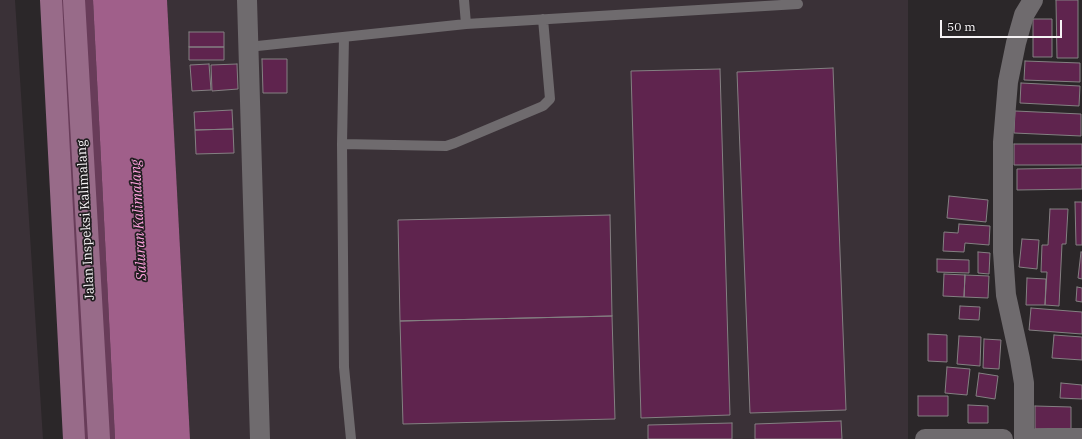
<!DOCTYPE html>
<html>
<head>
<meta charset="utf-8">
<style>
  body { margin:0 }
  #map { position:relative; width:1082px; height:439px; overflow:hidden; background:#2b2729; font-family:"IBM Plex Serif",serif }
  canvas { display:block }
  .scale { position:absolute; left:940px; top:20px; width:122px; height:18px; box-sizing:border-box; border:2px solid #f6f3f5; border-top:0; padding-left:5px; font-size:12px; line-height:14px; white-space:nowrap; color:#f6f3f5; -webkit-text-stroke:3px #211e20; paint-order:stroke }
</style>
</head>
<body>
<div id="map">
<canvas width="1082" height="439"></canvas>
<div class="scale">50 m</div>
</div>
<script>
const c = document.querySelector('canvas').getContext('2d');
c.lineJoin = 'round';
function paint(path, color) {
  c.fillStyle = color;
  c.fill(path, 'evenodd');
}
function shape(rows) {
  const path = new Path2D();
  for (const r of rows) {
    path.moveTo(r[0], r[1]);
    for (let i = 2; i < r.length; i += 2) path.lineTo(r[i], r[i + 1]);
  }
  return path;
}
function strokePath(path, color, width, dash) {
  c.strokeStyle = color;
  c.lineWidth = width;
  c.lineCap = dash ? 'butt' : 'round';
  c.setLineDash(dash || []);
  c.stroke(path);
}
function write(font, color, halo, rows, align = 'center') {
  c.font = font + ' "IBM Plex Serif",serif';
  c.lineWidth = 3.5;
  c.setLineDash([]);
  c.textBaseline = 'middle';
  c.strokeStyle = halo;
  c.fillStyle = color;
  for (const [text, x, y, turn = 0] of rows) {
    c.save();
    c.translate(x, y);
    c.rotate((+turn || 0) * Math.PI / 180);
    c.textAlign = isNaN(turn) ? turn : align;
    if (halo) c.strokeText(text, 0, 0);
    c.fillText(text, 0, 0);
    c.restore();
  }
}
paint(shape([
  [0,0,15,0,43,439,0,439],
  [167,0,908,0,908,439,190,439]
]), '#3a3137');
paint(shape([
  [51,0,93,0,115,439,74,439]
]), '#683c59');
paint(shape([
  [93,0,167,0,190,439,115,439]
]), '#a05f8a');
const building = shape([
  [1056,0,1078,0,1078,58,1057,58,1056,0],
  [1033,19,1052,19,1052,57,1033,57,1033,19],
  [189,32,224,32,224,47,189,47,189,32],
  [189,47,224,47,224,60,189,60,189,47],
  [262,59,287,59,287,93,263,93,262,59],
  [1025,61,1080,63,1080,82,1024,80,1025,61],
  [209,64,211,90,192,91,190,65,209,64],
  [237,64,238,89,212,91,211,65,237,64],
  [833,68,846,410,750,413,737,72,833,68],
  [720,69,730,415,641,418,631,71,720,69],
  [1021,83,1080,86,1079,106,1020,103,1021,83],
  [232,110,233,129,195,130,194,112,232,110],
  [1015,111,1081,114,1081,136,1014,133,1015,111],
  [233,129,234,153,196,154,195,130,233,129],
  [1014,144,1082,144,1082,165,1014,165,1014,144],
  [1082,168,1082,189,1017,190,1017,169,1082,168],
  [949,196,988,200,986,222,947,218,949,196],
  [1075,202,1082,202,1082,245,1076,245,1075,202],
  [1050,209,1068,209,1066,244,1062,244,1059,306,1045,305,1047,272,1041,272,1042,245,1048,245,1050,209],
  [610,215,612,316,400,321,398,220,610,215],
  [959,224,990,226,989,245,965,243,964,252,943,251,944,232,958,233,959,224],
  [1022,239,1039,240,1037,269,1019,267,1022,239],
  [978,252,990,253,989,274,978,273,978,252],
  [1081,252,1082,252,1082,279,1078,278,1081,252],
  [937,259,969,260,969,273,937,272,937,259],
  [944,274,965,275,964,297,943,296,944,274],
  [965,275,989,276,988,298,964,297,965,275],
  [1027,278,1046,279,1045,305,1026,305,1027,278],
  [1077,287,1082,288,1082,302,1076,301,1077,287],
  [960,306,980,307,979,320,959,319,960,306],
  [1031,308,1082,312,1082,334,1029,330,1031,308],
  [612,316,615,419,403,424,400,321,612,316],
  [928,334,947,335,947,362,928,361,928,334],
  [1054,335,1082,337,1082,360,1052,358,1054,335],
  [959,336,981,337,980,366,957,364,959,336],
  [984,339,1001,340,999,369,983,368,984,339],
  [947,367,970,369,967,395,945,393,947,367],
  [979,373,998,376,995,399,976,396,979,373],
  [1061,383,1082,385,1082,399,1060,398,1061,383],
  [918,396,948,396,948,416,918,416,918,396],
  [968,405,988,406,988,423,968,423,968,405],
  [1035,406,1071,407,1071,429,1035,429,1035,406],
  [841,421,842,439,755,439,755,424,841,421],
  [732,423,732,439,648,439,648,425,732,423]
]);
paint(building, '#5f244e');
strokePath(building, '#848082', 1);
strokePath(shape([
  [464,0,466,24],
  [344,37,342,144,344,367,351,439],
  [248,47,466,24,798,4],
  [342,144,446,146,455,143,543,106,550,99,543,19]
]), '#6f6b6e', 10);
strokePath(shape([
  [247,0,260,439],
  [925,439,1003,439],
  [1024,439,1024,383,1020,359,1006,295,1003,252,1003,142,1008,82,1016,43,1024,15,1033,0],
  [1025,439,1048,438,1082,438]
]), '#6f6b6e', 20);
strokePath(shape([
  [51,0,74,439],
  [74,0,99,439]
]), '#986b89', 22);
write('13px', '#f6f3f5', '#211e20', [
  ["Jalan Inspeksi Kalimalang",86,220,-93]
]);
write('italic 14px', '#ffa3df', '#211e20', [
  ["Saluran Kalimalang",139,220,-93]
]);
</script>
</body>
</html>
